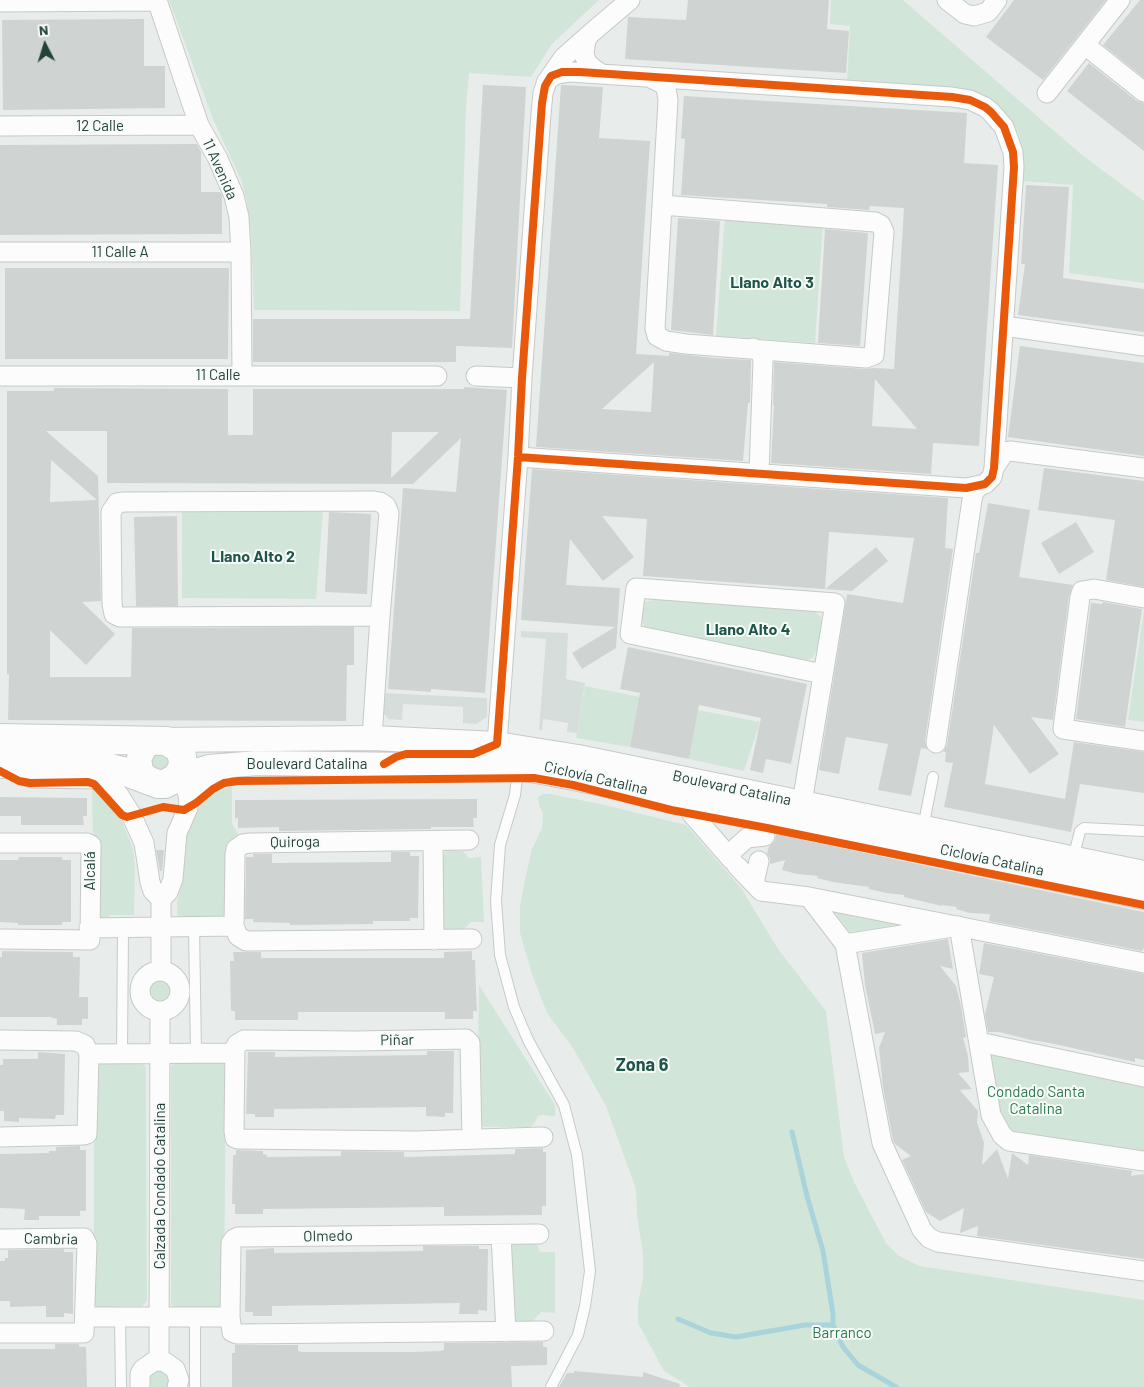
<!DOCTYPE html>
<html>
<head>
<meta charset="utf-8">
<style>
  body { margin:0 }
  #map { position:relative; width:1144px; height:1387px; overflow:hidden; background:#e8edeb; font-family:Barlow,sans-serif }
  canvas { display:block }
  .north { position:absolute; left:20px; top:20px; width:50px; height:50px; -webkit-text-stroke:4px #f7fbf9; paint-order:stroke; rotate:355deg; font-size:14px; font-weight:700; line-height:20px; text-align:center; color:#24423a }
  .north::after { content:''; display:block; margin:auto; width:18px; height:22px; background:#24423a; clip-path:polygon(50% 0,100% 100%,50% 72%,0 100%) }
</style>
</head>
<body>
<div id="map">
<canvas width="1144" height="1387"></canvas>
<div class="north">N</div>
</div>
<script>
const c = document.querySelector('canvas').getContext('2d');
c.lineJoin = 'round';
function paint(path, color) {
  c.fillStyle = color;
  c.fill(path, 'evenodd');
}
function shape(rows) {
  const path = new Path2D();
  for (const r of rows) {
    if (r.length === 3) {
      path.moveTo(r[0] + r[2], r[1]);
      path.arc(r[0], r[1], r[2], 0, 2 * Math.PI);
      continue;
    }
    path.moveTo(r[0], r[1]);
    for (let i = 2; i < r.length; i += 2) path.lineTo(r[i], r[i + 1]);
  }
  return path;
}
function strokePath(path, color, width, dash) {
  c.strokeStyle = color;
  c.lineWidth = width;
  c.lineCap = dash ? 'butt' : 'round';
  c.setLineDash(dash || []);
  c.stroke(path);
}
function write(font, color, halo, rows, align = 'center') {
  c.font = font + ' Barlow,sans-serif';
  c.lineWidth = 4;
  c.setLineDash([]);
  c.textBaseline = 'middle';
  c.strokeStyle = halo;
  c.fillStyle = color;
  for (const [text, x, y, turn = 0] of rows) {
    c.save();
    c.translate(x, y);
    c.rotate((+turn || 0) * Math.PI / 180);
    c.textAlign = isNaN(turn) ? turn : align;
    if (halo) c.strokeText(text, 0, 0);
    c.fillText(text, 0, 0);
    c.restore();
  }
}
paint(shape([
  [521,631,568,633,566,679,585,683,577,733,567,732,568,723,543,719,542,730,539,730,546,639,521,637],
  [382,693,487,698,487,717,476,724,463,723,463,707,403,704,402,720,388,719,382,711]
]), '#d6dedb');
paint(shape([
  [169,0,599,0,552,44,531,77,469,73,466,107,460,311,254,310,251,233,247,202,242,182,213,119],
  [831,0,903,0,1082,155,1144,201,1144,283,1069,273,1073,185,1022,181,1022,155,1018,133,1003,111,984,96,961,89,847,82,850,26,830,24],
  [725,216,823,223,815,343,716,336],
  [323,510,316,599,182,598,182,512],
  [658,599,814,611,821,617,822,621,818,648,812,658,804,661,646,629,641,620,642,607,645,602],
  [1144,609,1144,722,1128,720],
  [585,686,640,697,630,747,576,738],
  [698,710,760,722,744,771,689,759],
  [156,753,168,754,171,766,159,772,151,765,151,758],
  [232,786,232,824,241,839,225,916,219,920,180,920,178,917,177,903,183,875,182,859,184,837,197,808,207,797],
  [92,787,104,797,120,816,133,849,135,868,134,915,109,915,109,920,101,920,94,915],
  [543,794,550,794,605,805,686,825,741,888,778,949,826,1011,844,1157,854,1182,886,1243,899,1256,919,1266,1144,1300,1144,1387,690,1387,664,1371,638,1323,638,1303,643,1278,643,1253,637,1216,636,1189,606,1106,573,1048,547,1013,532,974,520,933,520,906,526,875,532,849,542,828,543,813,539,805,538,797],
  [448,850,463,851,469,858,481,857,484,922,471,922,461,933,442,930,442,855],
  [833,906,913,927,856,935,849,932,836,914],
  [160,991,15],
  [479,985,555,1105,555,1116,542,1115,538,1116,534,1124,530,1127,484,1127,480,1125,477,1122],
  [993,1053,1144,1085,1144,1156,1012,1135,999,1112,989,1056],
  [176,1061,222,1061,226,1065,224,1303,220,1308,176,1308,171,1305,171,1066],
  [99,1063,142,1063,146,1068,147,1301,142,1306,96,1307,94,1301,94,1103,96,1069],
  [513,1242,533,1242,537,1245,540,1252,555,1252,555,1313,541,1312,532,1322,523,1323,513,1319,510,1246],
  [166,1367,172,1387,146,1387,145,1374]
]), '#d1e6d8');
strokePath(shape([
  [792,1132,807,1196,823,1251,833,1314,833,1325,843,1347,858,1365,896,1387],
  [678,1319,711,1333,736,1337,805,1325,833,1325]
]), '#a9d4db', 5);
paint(shape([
  [688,0,829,0,827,29,849,31,846,73,625,59,628,17,686,20],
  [1014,0,1106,0,1043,80,986,37],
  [1140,0,1144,0,1144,78,1103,45],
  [144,19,144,66,165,66,165,108,3,110,2,20],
  [1089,63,1137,101,1144,103,1144,151,1067,91],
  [483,85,526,87,512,348,456,346,456,362,253,362,253,319,470,319],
  [561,85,603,87,599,138,650,141,636,354,669,356,669,353,714,358,751,360,750,403,748,403,743,461,536,447],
  [654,362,651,412,602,409],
  [684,96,967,113,964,163,998,165,979,446,933,443,931,474,771,463,774,405,773,405,774,362,865,369,873,368,894,369,904,208,870,206,869,210,827,207,827,204,681,195,685,139,681,138],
  [875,379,917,429,872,426],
  [197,144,201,152,201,192,220,192,222,196,222,234,0,235,0,145],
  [1026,185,1069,187,1063,278,1144,289,1144,332,1018,315,1025,264,1021,264],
  [678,218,720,221,713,335,671,330],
  [825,229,868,233,860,346,818,343],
  [5,268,229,268,228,359,5,359],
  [1020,346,1144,363,1144,456,1008,437],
  [464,387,507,390,485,693,431,689,431,692,388,689,403,488,456,492,461,438,413,484,107,483,107,431,46,431,98,476,101,601,82,602,115,634,86,665,50,630,50,677,131,677,132,628,354,627,354,665,347,665,346,721,8,720,9,674,7,674,7,391,54,391,54,388,228,389,228,435,253,435,253,389,464,389],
  [392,432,439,432,391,478],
  [51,460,97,500,50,502],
  [1044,468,1144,481,1144,587,1106,580,1115,520,1038,510],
  [532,469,948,498,945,548,953,549,925,741,927,749,921,748,911,796,878,790,888,744,846,737,839,774,819,770,847,594,903,603,914,538,829,532,825,589,876,547,888,561,852,591,643,576,647,519,602,516,634,557,603,581,570,539,566,585,620,588,616,648,582,669,572,653,615,627,521,620],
  [988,503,1030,510,1019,577,1073,585,1069,596,1053,720,1031,717,1059,754,1030,774,994,725,985,784,1065,799,1074,742,1144,752,1144,793,1080,784,1071,832,944,807,953,763,945,762,946,752,943,752,947,745,976,553,979,553],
  [329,512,371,514,367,594,325,592],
  [177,516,178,606,136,606,134,517],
  [1076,522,1094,552,1059,574,1041,543],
  [1103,602,1142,609,1125,727,1076,719,1091,603,1102,604],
  [628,647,807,684,791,764,766,759,763,773,750,770,761,718,699,705,689,759,630,747,640,693,620,689],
  [0,797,87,798,87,816,83,816,84,825,21,825,21,816,0,816],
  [477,799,477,818,473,818,474,827,431,827,431,829,279,831,279,827,238,828,238,818,235,818,235,800],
  [776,834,1144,912,1144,948,1142,951,989,921,990,914,970,913,956,909,957,907,942,905,942,906,904,897,904,895,886,893,869,889,869,887,833,882,817,878,818,876,797,874,782,870,785,860,770,864,770,858,767,854,769,846,775,841],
  [156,850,164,850,162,871,160,871],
  [391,852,410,852,410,856,419,856,418,918,410,918,410,921,373,921,373,924,290,925,290,923,253,922,253,919,245,919,246,857,253,857,253,854,272,854,272,863,391,862],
  [19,857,62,857,62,860,71,860,71,922,62,922,62,925,18,925,18,923,0,922,0,860,18,860],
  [948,939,953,969,940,966,956,986,961,1006,966,1037,963,1038,968,1056,969,1072,958,1073,972,1089,960,1090,978,1111,977,1122,984,1143,982,1165,997,1149,1008,1179,1012,1153,1028,1165,1029,1155,1132,1171,1131,1176,1144,1174,1144,1259,977,1236,978,1226,960,1233,964,1208,940,1221,926,1212,902,1160,911,1156,895,1144,893,1140,883,1087,879,1048,885,1032,875,1034,865,985,862,953],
  [984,943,1144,974,1144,1060,1135,1058,1135,1062,1050,1043,1031,1040,999,1032,988,1032,985,1014,994,977,979,974],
  [2,951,73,952,73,957,80,957,79,997,88,997,88,1019,82,1019,82,1025,57,1025,57,1019,50,1017,0,1017,0,957,2,957],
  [472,951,472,960,475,960,476,992,477,1011,473,1011,473,1019,445,1019,445,1012,298,1012,298,1020,235,1020,235,1011,231,1011,230,961,234,961,233,952,261,952,261,958,444,958,444,952],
  [427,1051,454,1051,453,1113,445,1113,445,1117,426,1116,426,1107,274,1109,274,1117,255,1117,255,1114,246,1114,248,1052,275,1052,275,1057,427,1055],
  [38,1052,65,1054,64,1115,56,1115,55,1119,19,1118,19,1122,4,1121,4,1111,0,1111,0,1065,3,1065,3,1059,38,1059],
  [80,1146,80,1150,86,1150,86,1211,80,1211,80,1216,39,1216,39,1220,24,1220,25,1209,0,1208,0,1154,49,1153,49,1151,56,1151,56,1147],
  [543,1148,543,1152,546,1152,546,1206,542,1206,542,1215,444,1216,444,1207,263,1209,263,1214,235,1214,235,1204,232,1204,233,1155,236,1155,236,1150,263,1151,263,1154,267,1155,267,1157,341,1156,341,1151,344,1151,404,1152,404,1157,515,1154,515,1149],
  [423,1246,479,1246,479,1249,488,1249,487,1311,478,1310,478,1314,459,1314,460,1303,272,1306,272,1316,253,1316,253,1312,245,1312,246,1250,274,1248,274,1253,423,1251],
  [64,1249,64,1252,73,1252,73,1314,64,1313,64,1317,46,1317,46,1306,10,1307,10,1301,0,1301,0,1261,5,1261,5,1258,8,1258,8,1250],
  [543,1342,543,1347,547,1347,547,1365,511,1366,512,1387,232,1387,232,1353,235,1353,235,1345,298,1345,298,1351,301,1352,412,1352,441,1351,444,1350,444,1343],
  [55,1344,79,1344,79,1347,86,1347,87,1387,0,1387,0,1349,55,1349],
  [574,1371,643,1377,643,1372,680,1384,679,1387,559,1387,567,1373,574,1373]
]), '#cfd4d2');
const service = shape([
  [520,768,517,778,515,795,500,845,496,901,500,955,514,1007,528,1040,564,1105,577,1155,590,1271,585,1306,578,1335,551,1387],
  [923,828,933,777],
  [1073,859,1080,831,1084,828,1144,831],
  [194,927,196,1053],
  [122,1054,123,928],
  [120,1317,121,1387],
  [195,1387,195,1317]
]);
const minor = shape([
  [157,0,199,125,218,159,234,196,239,217,241,252,242,375],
  [947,0,965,14,974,16,988,12,997,0],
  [0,2,157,1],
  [1085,45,1144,92],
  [602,74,594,69,587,63,584,54,586,40,590,34,630,0],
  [649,77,663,84,666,88,668,100,655,328,657,336,666,341,686,344,866,358,874,355,884,232,881,225,875,222,662,205],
  [548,80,564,57,590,34],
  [1047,93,1120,0],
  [0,126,199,125],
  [0,252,241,252],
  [1004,326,1144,346],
  [753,348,761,353,763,361,759,473],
  [0,376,437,376],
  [476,376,522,378],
  [994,468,1004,453,1010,451,1144,468],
  [1144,598,1094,589,1082,591,1080,597,1063,729,1144,741],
  [372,738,380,616,389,513,386,506,380,502,374,501,124,502,117,503,111,512,112,604,114,614,120,617,380,616],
  [936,743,972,500,974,491,980,486],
  [497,744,518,457,522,378,541,114,543,93,547,81,556,74,570,72,952,97,970,100,985,107,991,112,1004,127,1013,152,1014,167,994,468,992,477,985,484,966,488,518,457],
  [10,768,22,775,33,778,98,779,110,785,119,795,131,814,144,843,150,882,153,891,161,899,161,971],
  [189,800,198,790,210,779,233,765],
  [687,801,692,814,732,860],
  [802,803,835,603,636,588,630,634,823,674],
  [469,840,250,843,243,844,236,849,235,854,234,926,238,936,246,941,472,939],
  [433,841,434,940],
  [0,843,87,843,91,845,90,940,0,939],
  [728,855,747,838,765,836],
  [737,866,761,891,809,897,1144,963],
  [754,883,759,861],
  [809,897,845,944,882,1143,922,1230,929,1238,938,1242,1144,1271],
  [161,899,168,892,173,879,177,833,188,808,189,800,187,791,177,777],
  [89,928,234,926],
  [845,944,959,926,991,1115,1002,1135,1009,1141,1144,1161],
  [160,991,20],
  [0,1040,76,1041,85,1045,89,1054,87,1134,84,1135,0,1137],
  [979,1042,1144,1077],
  [89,1054,234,1053],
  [472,1139,470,1043,466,1039,357,1041,244,1040,237,1044,235,1048,234,1131,235,1138,238,1139,416,1141,543,1137],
  [539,1234,238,1237,234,1239,231,1243,230,1317,232,1332,237,1334,544,1331],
  [501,1235,506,1332],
  [0,1239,84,1238,87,1244,84,1333,0,1333],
  [85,1317,230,1317],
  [159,1361,160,1011],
  [140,1387,140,1374,143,1369,153,1362,159,1361,165,1362,175,1369,179,1380,177,1387]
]);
const tertiary = shape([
  [177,777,209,767,258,763,491,766,520,768,574,778,1144,897],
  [151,781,141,772,139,758,146,746,153,742,160,740,372,738,497,744,578,757,1144,873]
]);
const secondary = shape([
  [0,738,167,741,179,749,182,756,183,763,181,770,177,777,165,784,158,784,123,771,102,766,81,764,0,764]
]);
strokePath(service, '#c5cac8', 12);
strokePath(minor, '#c5cac8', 21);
strokePath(tertiary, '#c5cac8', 26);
strokePath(secondary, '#c3cbc8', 30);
strokePath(service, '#fcfcfc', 10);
strokePath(minor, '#fcfcfc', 19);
strokePath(tertiary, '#fcfcfc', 24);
strokePath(secondary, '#fcfcfc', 28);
strokePath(shape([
  [384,764,396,757,406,754,473,754,497,744,518,457,522,378,542,103,545,86,551,76,562,72,580,72,952,97,970,100,985,107,991,112,1004,127,1013,152,1014,167,994,468,992,477,985,484,966,488,518,457],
  [0,771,19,781,30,783,88,782,94,784,122,815,127,817,163,807,184,810,196,803,213,789,224,783,238,781,534,778,573,785,671,810,767,828,1144,905]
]), '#e8590c', 8);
write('15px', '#24423a', '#f7fbf9', [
  ["12 Calle",100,126],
  ["11 Avenida",220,169,66],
  ["11 Calle A",120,252],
  ["11 Calle",218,375],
  ["Boulevard Catalina",307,764],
  ["Ciclovía Catalina",596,778,13],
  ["Boulevard Catalina",732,788,12],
  ["Quiroga",295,842,-1],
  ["Ciclovía Catalina",992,860,12],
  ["Alcalá",90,871,-90],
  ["Piñar",397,1040,-1],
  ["Calzada Condado Catalina",160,1186,-90],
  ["Olmedo",328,1236,-1],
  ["Cambria",51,1239,1]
]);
write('15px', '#2d7a4b', '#f7fbf9', [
  ["Condado Santa",1036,1092],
  ["Catalina",1036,1109],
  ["Barranco",842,1333]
]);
write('bold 16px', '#1f5548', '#f7fbf9', [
  ["Llano Alto 3",772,283],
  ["Llano Alto 2",253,557],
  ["Llano Alto 4",748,630]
]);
write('bold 18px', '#1f5548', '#f7fbf9', [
  ["Zona 6",642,1065]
]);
</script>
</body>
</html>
